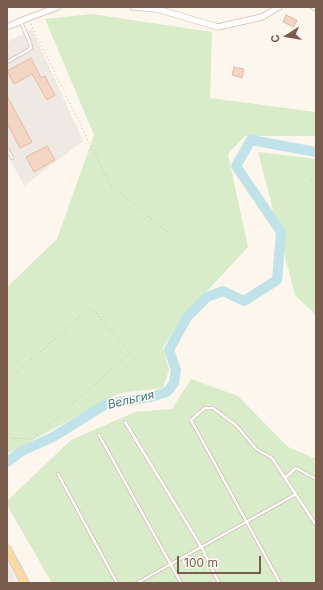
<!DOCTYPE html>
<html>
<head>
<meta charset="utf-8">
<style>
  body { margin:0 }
  #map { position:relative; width:323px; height:590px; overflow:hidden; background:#fdf6ec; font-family:Inter,sans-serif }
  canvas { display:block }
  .frame { position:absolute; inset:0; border:8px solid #7a5c4d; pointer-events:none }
  .north { position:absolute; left:267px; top:16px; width:40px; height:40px; -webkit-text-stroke:3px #fffaf3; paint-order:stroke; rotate:258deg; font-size:11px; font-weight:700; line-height:16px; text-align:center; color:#7a5c4d }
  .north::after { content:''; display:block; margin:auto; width:14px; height:18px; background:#7a5c4d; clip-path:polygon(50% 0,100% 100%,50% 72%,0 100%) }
  .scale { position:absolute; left:177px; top:556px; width:84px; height:18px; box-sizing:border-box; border:2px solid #7a5c4d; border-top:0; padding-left:5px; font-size:12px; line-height:14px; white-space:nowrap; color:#7a5c4d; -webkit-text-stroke:3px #fffaf3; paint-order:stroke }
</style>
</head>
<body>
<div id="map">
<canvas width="323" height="590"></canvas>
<div class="frame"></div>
<div class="north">С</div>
<div class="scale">100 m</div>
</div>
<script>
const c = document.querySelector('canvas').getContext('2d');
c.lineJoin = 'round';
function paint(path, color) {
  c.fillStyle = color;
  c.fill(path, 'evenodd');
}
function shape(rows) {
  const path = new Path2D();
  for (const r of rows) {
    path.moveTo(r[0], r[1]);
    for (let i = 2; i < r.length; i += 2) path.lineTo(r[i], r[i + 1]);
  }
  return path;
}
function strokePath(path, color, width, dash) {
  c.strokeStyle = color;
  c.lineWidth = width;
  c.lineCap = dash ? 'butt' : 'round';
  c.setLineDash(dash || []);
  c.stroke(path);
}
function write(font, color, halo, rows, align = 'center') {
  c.font = font + ' Inter,sans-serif';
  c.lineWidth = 3;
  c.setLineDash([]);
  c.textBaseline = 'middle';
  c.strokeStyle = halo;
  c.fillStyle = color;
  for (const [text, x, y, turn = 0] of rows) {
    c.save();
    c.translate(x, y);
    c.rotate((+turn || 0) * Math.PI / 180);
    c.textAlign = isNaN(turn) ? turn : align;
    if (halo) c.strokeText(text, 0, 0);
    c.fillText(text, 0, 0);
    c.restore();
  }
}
paint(shape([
  [32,29,83,141,24,186,7,154,7,42],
  [7,562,18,583,7,583]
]), '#efe9e4');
paint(shape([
  [92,14,212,32,210,98,316,112,316,136,245,136,228,154,248,247,181,319,163,348,169,370,163,388,120,393,7,454,7,287,57,239,94,135,45,19],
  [258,152,316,159,316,315,295,295],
  [191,379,238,396,288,447,316,459,316,583,52,583,7,505,7,501,71,440,135,412,172,409]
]), '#d8ecc9');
strokePath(shape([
  [7,462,22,451,53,437,106,404,151,397,167,392,174,383,176,370,169,350,187,317,207,297,223,291,244,301,277,280,281,232,236,166,251,140,316,152]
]), '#bfe3e8', 10);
const building = shape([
  [286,15,297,20,294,27,283,22,286,15],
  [31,58,41,78,45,76,55,95,47,100,32,74,14,84,7,71,31,58],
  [234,67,244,69,242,78,232,75,234,67],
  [7,96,32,142,20,148,7,123,7,96],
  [47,146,55,160,34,172,26,157,47,146]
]);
paint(building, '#f3d5c3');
strokePath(building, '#e6bba3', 1);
const lane = shape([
  [311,7,316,10],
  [7,62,27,51,31,48,30,43,21,22],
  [7,149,12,158],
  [125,422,202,548,219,583],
  [99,435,181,583],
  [58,474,117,583],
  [316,479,296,468,285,478,316,525],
  [137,583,296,494],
  [280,583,191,420,205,408,213,408,237,426,256,449,272,458,285,478]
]);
const street = shape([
  [133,7,157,9,218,27,262,17,279,7],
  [7,27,28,18,58,7]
]);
const primary = shape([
  [7,549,25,583]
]);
strokePath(lane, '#d1beb0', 4);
strokePath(street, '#d1beb0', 7);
strokePath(primary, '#dad1cd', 10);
strokePath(shape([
  [31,24,109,183,172,236],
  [311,180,316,186],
  [7,381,91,307,130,353,33,439,11,438,7,433]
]), '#d9b8a5', 1, [1, 3]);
strokePath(lane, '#fff', 2.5);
strokePath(street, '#fff', 5.5);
strokePath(primary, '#fbd9a5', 8);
write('italic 12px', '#437c86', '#fffaf3', [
  ["Вельгия",131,400,-13]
]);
</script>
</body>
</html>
